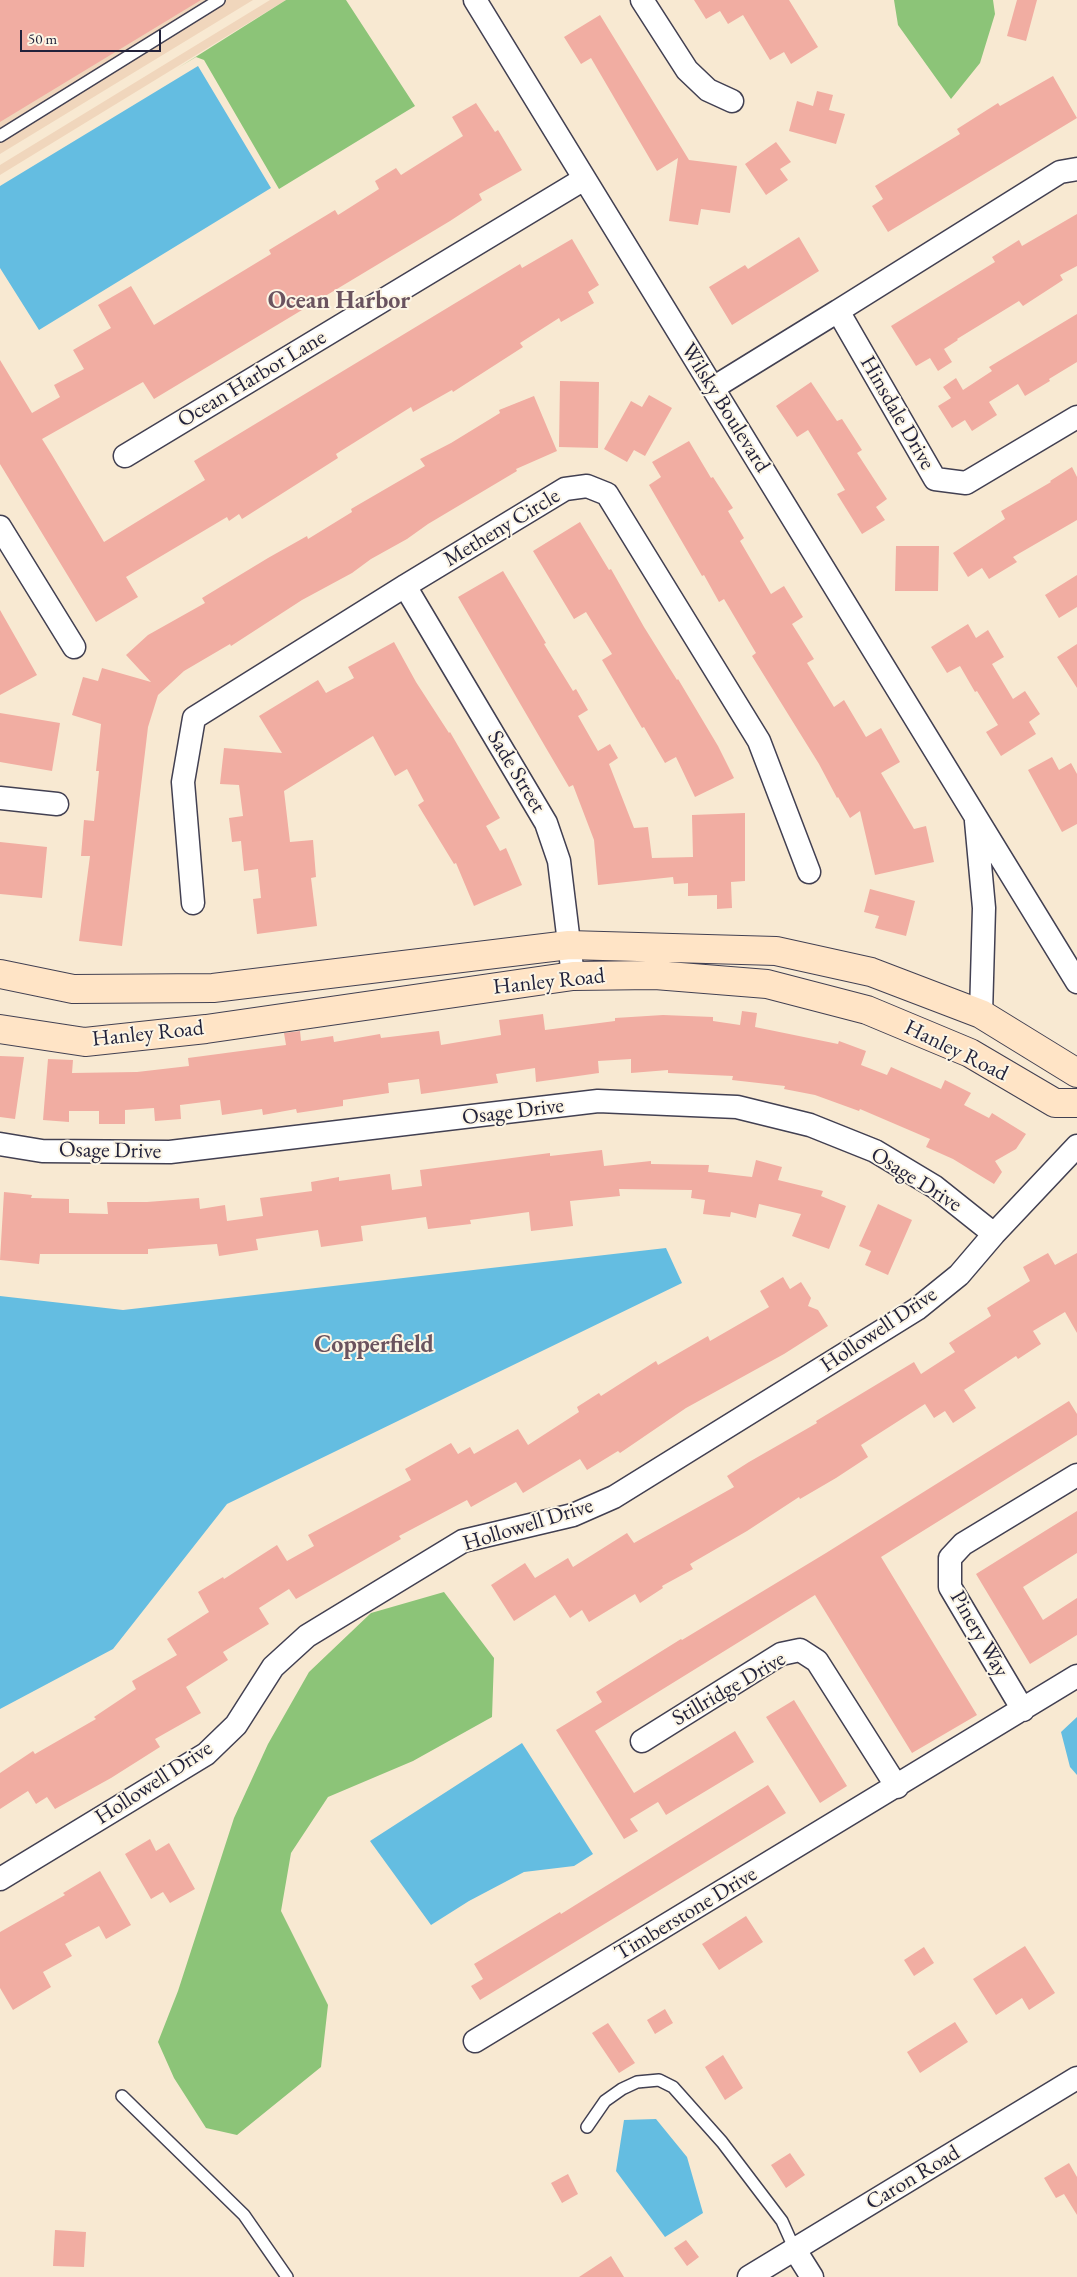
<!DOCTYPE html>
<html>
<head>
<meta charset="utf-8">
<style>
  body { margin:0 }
  #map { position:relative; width:1077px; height:2277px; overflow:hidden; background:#f8e9d2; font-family:"EB Garamond",serif }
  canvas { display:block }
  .scale { position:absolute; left:20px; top:30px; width:141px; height:22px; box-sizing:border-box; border:2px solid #22223b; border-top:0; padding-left:6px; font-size:15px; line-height:18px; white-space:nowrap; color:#22223b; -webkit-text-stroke:4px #fcf5e5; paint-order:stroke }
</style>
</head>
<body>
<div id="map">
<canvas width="1077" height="2277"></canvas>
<div class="scale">50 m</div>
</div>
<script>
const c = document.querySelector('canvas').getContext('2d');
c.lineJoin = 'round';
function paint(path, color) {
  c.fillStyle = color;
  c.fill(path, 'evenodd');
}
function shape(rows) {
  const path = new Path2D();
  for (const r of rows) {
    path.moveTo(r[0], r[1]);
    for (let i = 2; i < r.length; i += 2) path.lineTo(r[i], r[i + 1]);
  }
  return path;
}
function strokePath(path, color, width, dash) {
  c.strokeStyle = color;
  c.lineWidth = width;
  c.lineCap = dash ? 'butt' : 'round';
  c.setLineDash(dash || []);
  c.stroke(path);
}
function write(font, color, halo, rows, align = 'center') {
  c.font = font + ' "EB Garamond",serif';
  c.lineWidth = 4;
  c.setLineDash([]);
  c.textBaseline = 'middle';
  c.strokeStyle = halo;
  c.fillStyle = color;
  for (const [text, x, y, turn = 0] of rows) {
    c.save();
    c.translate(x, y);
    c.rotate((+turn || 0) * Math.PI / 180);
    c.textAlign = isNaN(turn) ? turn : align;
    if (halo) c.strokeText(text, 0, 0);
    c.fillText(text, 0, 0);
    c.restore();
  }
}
paint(shape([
  [0,0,253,0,0,154],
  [270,0,286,0,0,175,0,165]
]), '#f0d6bc');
paint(shape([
  [286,0,346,0,415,106,279,189,204,60,196,57,178,68],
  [894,0,993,0,995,14,980,63,951,99,898,25],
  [444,1592,494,1658,492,1717,413,1761,328,1797,291,1853,281,1911,328,2005,321,2067,237,2135,206,2128,174,2078,158,2042,178,1991,234,1818,268,1744,309,1672,371,1613]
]), '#8cc478');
paint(shape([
  [198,66,271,188,39,330,0,268,0,186],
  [666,1248,682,1283,227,1504,113,1649,0,1709,0,1296,123,1310],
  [1077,1717,1077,1775,1070,1767,1061,1732],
  [522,1743,593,1854,574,1866,524,1872,469,1901,431,1925,370,1841],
  [656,2119,687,2157,703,2213,665,2237,616,2171,624,2120]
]), '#64bde1');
paint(shape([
  [0,0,201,0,0,122],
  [694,0,789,0,818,47,791,64,784,52,770,60,743,15,728,24,720,11,706,19],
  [1017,0,1037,0,1026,41,1007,36],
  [600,15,689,160,737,166,730,213,701,209,698,225,669,221,678,158,657,171,591,58,581,64,564,37],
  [1053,76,1077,118,888,232,872,206,883,199,875,186,960,134,957,129,998,103,1000,106],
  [817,91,833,95,829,110,845,114,836,144,789,131,797,101,813,106],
  [476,103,495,132,498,130,522,170,479,194,482,200,450,221,154,399,143,382,42,439,52,455,104,542,205,480,194,461,520,264,522,268,572,239,599,285,588,292,594,303,561,322,559,318,520,343,523,347,453,392,452,390,413,412,411,407,336,454,338,458,242,519,239,514,229,521,227,517,126,577,138,597,96,622,0,464,0,360,32,413,60,397,54,385,84,369,73,350,111,328,98,305,131,286,154,325,271,254,269,250,335,210,338,215,379,189,375,181,396,168,401,175,463,136,452,117],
  [776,142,791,162,780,169,788,180,766,195,745,164],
  [1077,214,1077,266,1060,275,1063,280,1023,306,1019,301,957,339,958,340,944,349,952,362,938,371,930,358,916,366,891,326,995,262,992,257,1019,240,1022,246],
  [799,237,819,271,732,325,709,287,745,265,748,269],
  [1077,314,1077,362,1049,379,1050,381,1025,396,1018,384,989,402,997,415,972,431,965,420,952,428,938,406,951,398,943,387,956,378,963,390,992,371,989,367],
  [560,381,599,382,598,448,559,447],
  [811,382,837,421,842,419,862,450,857,453,887,499,876,507,885,520,862,534,837,494,845,490,808,430,797,437,776,406],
  [649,395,672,408,645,456,634,450,627,462,604,449,631,401,642,407],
  [534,396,557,451,516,469,517,471,428,524,407,539,371,559,352,573,302,600,231,646,230,644,184,671,158,695,148,727,122,946,79,941,90,856,81,856,84,820,94,821,99,771,96,771,101,724,72,715,83,677,98,681,102,668,151,682,126,655,148,635,205,603,202,598,268,558,307,536,308,539,352,512,351,509,425,466,420,459,451,443,500,413,499,410],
  [689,441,711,478,713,477,733,508,728,511,744,538,740,541,771,594,784,586,803,617,792,624,814,659,807,663,834,707,844,700,866,737,881,728,900,762,881,773,914,829,926,826,934,862,875,875,860,811,850,818,838,797,837,798,819,764,752,656,756,653,724,599,719,602,704,575,702,576,649,485,661,477,652,462],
  [1072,467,1077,477,1077,520,1013,557,1017,562,989,579,982,568,968,577,953,553,1005,519,1001,511,1051,482,1050,481],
  [580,522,609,570,611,569,644,627,677,680,678,679,718,746,734,778,695,797,676,757,665,763,644,727,642,728,602,660,612,654,586,612,574,619,533,551],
  [896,546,939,546,938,591,895,591],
  [503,571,546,643,544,644,573,691,576,689,588,710,578,716,598,751,610,744,618,758,609,764,634,828,648,827,652,858,693,857,692,815,745,813,745,881,731,882,732,908,717,909,717,895,688,896,688,883,674,884,673,877,598,885,594,840,573,785,569,787,546,748,458,597],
  [1077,575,1077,607,1059,618,1045,595],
  [0,610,37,675,0,695],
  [968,624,976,638,988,630,1004,657,992,664,1013,699,1025,691,1040,714,1029,722,1036,734,1001,756,986,732,998,725,977,691,975,692,960,666,947,673,931,647],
  [394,642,416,682,449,733,450,732,500,818,486,826,500,851,506,848,522,885,474,906,456,863,454,864,418,805,424,801,407,769,395,776,373,736,284,791,290,842,313,840,316,877,311,878,317,926,257,934,253,899,261,898,258,869,244,871,241,841,232,842,229,818,243,816,239,785,220,784,224,748,282,753,259,716,318,680,326,693,354,678,348,667],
  [1077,644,1077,688,1057,657],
  [0,713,60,723,52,771,0,762],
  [1052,757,1059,770,1071,763,1077,774,1077,824,1062,832,1028,770],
  [0,842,47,847,42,898,0,894],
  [870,889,915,901,906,936,875,928,879,916,864,912],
  [742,1011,757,1013,755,1027,838,1044,839,1041,866,1051,861,1065,887,1075,891,1067,941,1089,945,1080,971,1093,964,1105,989,1118,992,1113,1026,1134,1016,1149,995,1161,1002,1172,994,1184,953,1159,926,1147,930,1139,860,1109,859,1111,815,1095,784,1089,785,1086,732,1080,733,1076,668,1073,668,1070,631,1073,631,1059,598,1061,599,1073,536,1082,535,1068,496,1074,498,1083,421,1094,419,1079,388,1083,389,1093,343,1100,343,1106,297,1113,296,1109,263,1115,262,1109,222,1115,220,1100,180,1105,181,1119,155,1121,154,1108,125,1110,125,1124,99,1124,99,1111,69,1111,69,1122,43,1120,48,1059,73,1060,72,1073,137,1072,189,1066,188,1058,286,1045,284,1033,300,1031,301,1041,333,1036,334,1042,380,1034,381,1038,439,1031,441,1045,501,1035,499,1020,543,1014,545,1030,615,1021,615,1018,663,1015,713,1017,713,1021,740,1025],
  [0,1056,24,1057,15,1119,0,1117],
  [602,1150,604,1166,651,1161,651,1164,709,1165,708,1172,752,1177,756,1160,782,1167,778,1180,823,1191,821,1196,846,1206,829,1249,792,1236,801,1214,759,1204,756,1218,731,1212,730,1217,703,1214,705,1200,691,1198,692,1190,619,1189,620,1196,570,1201,573,1226,531,1231,529,1212,470,1220,471,1224,428,1229,426,1217,361,1226,363,1241,321,1247,318,1230,256,1239,258,1250,219,1256,217,1244,148,1249,148,1254,40,1254,39,1264,0,1260,4,1192,32,1195,31,1198,69,1199,69,1213,108,1214,107,1202,147,1202,199,1198,200,1209,225,1205,227,1221,263,1216,260,1198,312,1191,311,1182,339,1177,339,1181,390,1174,392,1190,422,1186,420,1170,550,1153,550,1156],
  [878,1204,912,1220,888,1275,865,1265,871,1251,859,1246],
  [1048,1253,1055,1265,1077,1253,1077,1333,1065,1312,1033,1331,1041,1344,1018,1359,1016,1356,964,1390,976,1408,953,1423,945,1411,934,1418,925,1404,861,1445,868,1457,836,1478,800,1499,799,1497,747,1531,690,1564,693,1569,662,1586,663,1588,640,1603,635,1594,589,1622,582,1610,570,1618,555,1595,514,1621,491,1585,525,1563,535,1578,568,1558,573,1567,627,1533,634,1543,734,1487,727,1476,749,1462,817,1423,816,1421,914,1362,921,1374,955,1352,949,1343,991,1316,987,1308,1030,1281,1023,1267],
  [783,1277,790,1289,801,1282,811,1298,808,1306,818,1310,828,1326,784,1354,686,1408,620,1453,618,1451,587,1470,580,1459,523,1493,516,1482,471,1507,467,1500,399,1536,401,1539,296,1599,289,1589,259,1608,269,1624,223,1652,228,1660,186,1687,201,1713,155,1739,160,1747,111,1778,55,1809,47,1797,36,1804,28,1791,0,1809,0,1773,33,1751,35,1754,96,1719,94,1717,136,1689,132,1681,177,1655,167,1639,209,1612,198,1592,223,1577,224,1579,277,1545,287,1561,314,1546,308,1535,411,1480,405,1469,451,1443,458,1454,470,1447,474,1454,518,1429,528,1445,579,1412,577,1407,599,1393,601,1396,656,1361,658,1365,708,1336,710,1341,769,1307,760,1291],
  [1069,1401,1077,1414,1077,1435,881,1557,977,1715,912,1753,815,1595,595,1731,634,1793,735,1731,754,1762,666,1815,658,1802,630,1819,638,1831,624,1839,556,1730,602,1702,596,1692,681,1639,682,1640,826,1553],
  [1077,1511,1077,1553,1023,1587,1043,1620,1077,1598,1077,1635,1030,1664,976,1574],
  [794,1700,847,1786,820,1803,766,1717],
  [768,1785,786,1813,480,2000,471,1986,483,1979,474,1964,560,1912,561,1914],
  [150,1839,156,1851,169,1843,195,1889,170,1903,163,1892,151,1899,125,1854],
  [100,1871,131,1925,106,1939,99,1926,65,1944,72,1956,43,1972,51,1987,13,2010,0,1988,0,1932,65,1895,63,1893],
  [746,1916,763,1942,719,1970,702,1944],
  [1025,1946,1055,1993,1029,2010,1022,1998,996,2015,973,1979],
  [924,1947,934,1963,914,1976,904,1960],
  [665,2009,673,2023,655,2034,647,2020],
  [955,2022,968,2042,920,2073,907,2052],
  [608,2023,635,2063,619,2073,592,2033],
  [723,2055,743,2088,725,2100,705,2067],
  [790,2153,805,2175,786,2188,771,2165],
  [1069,2163,1077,2177,1077,2215,1064,2194,1056,2198,1044,2178],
  [568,2174,578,2194,562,2203,551,2183],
  [55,2230,86,2232,84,2267,53,2266],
  [686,2240,699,2257,687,2266,674,2248],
  [611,2256,624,2277,579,2277]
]), '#f1ada2');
const lane = shape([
  [0,136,219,0],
  [122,2096,244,2215,287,2277],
  [587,2127,605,2101,622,2089,637,2082,659,2080,673,2087,722,2142,782,2221,795,2250]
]);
const street = shape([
  [475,0,1077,982],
  [642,0,687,70,708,90,732,101],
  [1077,169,1060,172,838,311,935,479,966,483,1077,417],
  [713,388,838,311],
  [125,456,584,179],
  [0,527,74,647],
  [405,586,546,823,559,861,573,976],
  [0,798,57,804],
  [976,821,984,908,981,1014],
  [193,903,183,782,194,718,405,586,565,489,587,486,607,494,759,741,809,872],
  [0,1144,42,1151,170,1152,598,1101,737,1107,810,1125,875,1151,935,1187,994,1234],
  [1023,1710,950,1587,950,1558,963,1544,1077,1475],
  [642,1741,781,1654,800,1650,817,1661,897,1787],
  [0,1879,206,1754,236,1725,273,1667,307,1636,463,1541,573,1515,614,1497,917,1309,959,1275,994,1234,1077,1146],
  [475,2041,1077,1676],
  [795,2250,812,2277],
  [749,2277,1077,2078]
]);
const secondary = shape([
  [0,974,73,989,213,988,569,945,776,951,871,972,981,1014,1077,1073],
  [0,1029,85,1042,206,1029,573,976,655,975,767,984,867,1010,970,1053,1055,1103,1077,1103]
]);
strokePath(lane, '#424052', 14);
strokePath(street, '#424052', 25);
strokePath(secondary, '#424052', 30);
strokePath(lane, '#fff', 11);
strokePath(street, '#fff', 22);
strokePath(secondary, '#ffe4c6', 28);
write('22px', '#22223b', '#fcf5e5', [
  ["Ocean Harbor Lane",252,379,-31],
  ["Wilsky Boulevard",725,408,58],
  ["Hinsdale Drive",897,413,60],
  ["Metheny Circle",502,528,-31],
  ["Sade Street",516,772,59],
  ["Hanley Road",549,982,-6],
  ["Hanley Road",148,1034,-6],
  ["Hanley Road",956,1051,26],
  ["Osage Drive",513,1112,-7],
  ["Osage Drive",110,1151,1],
  ["Osage Drive",916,1180,32],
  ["Hollowell Drive",879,1330,-34],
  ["Hollowell Drive",528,1525,-17],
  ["Pinery Way",979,1634,60],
  ["Stillridge Drive",729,1689,-30],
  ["Hollowell Drive",154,1783,-33],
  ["Timberstone Drive",686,1914,-31],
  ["Caron Road",913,2178,-31]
]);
write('bold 24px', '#6a535f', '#fcf5e5', [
  ["Ocean Harbor",339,301],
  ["Copperfield",374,1345]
]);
</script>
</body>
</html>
